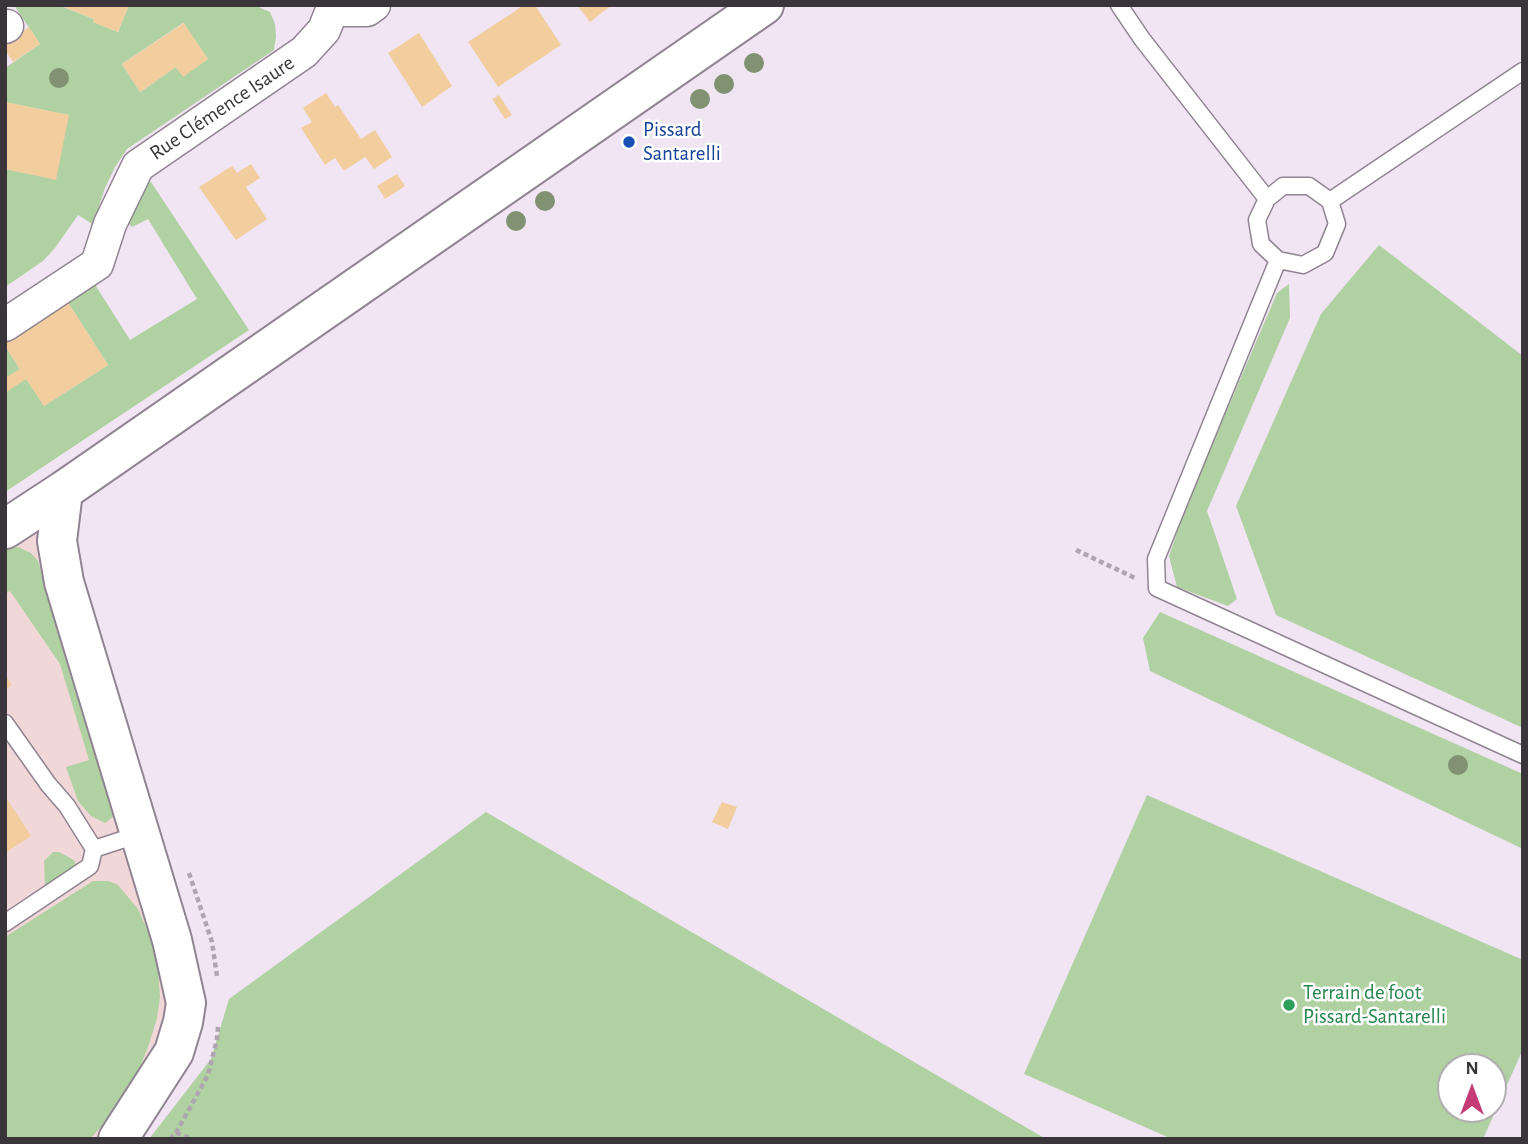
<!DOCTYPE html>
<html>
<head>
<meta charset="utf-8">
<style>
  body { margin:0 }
  #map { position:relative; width:1528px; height:1144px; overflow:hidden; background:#f1e4f3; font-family:"Alegreya Sans",sans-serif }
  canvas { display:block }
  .frame { position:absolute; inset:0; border:7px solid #3a353b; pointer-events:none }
  .north { position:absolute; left:1437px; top:1053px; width:70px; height:70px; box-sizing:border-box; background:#fff; border:2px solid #b0aeb1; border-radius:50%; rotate:0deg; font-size:19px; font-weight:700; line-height:28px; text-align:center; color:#3a353b }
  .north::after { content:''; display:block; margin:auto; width:24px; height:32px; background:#c53b75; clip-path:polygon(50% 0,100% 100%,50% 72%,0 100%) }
</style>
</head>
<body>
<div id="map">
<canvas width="1528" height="1144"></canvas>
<div class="frame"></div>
<div class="north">N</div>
</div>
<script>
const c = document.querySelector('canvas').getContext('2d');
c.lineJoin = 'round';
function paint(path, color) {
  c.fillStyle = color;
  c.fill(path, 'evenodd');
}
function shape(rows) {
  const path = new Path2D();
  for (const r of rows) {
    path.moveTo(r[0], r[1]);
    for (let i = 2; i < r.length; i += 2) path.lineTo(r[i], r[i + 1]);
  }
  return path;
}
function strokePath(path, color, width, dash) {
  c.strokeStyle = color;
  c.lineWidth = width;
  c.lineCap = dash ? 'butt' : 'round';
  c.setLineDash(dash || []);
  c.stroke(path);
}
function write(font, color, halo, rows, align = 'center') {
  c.font = font + ' "Alegreya Sans",sans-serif';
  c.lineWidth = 5;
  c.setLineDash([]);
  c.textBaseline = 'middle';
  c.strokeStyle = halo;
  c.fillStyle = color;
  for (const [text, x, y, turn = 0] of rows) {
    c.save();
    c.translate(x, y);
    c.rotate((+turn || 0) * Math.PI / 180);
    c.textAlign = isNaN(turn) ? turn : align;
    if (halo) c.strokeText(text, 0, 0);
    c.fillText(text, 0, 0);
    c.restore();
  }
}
paint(shape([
  [63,491,57,540,186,1003,118,1139,5,1139,5,529]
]), '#f2d7d9');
paint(shape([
  [14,5,58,5,94,19,93,22,118,32,129,5,254,5,270,12,275,24,276,37,274,50,127,149,115,167,105,188,97,212,97,227,78,215,55,248,43,261,5,287,5,169,55,179,68,115,5,102,5,68,40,44],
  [183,23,208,59,183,76,176,67,140,92,122,64],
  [151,182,249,330,5,492,5,346,44,406,108,365,67,301,94,283,130,340,197,299,148,219,132,227,126,221,142,186],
  [1379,245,1523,356,1523,728,1276,615,1236,506,1321,314],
  [1289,284,1290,318,1207,511,1237,599,1228,606,1177,587,1169,556,1186,506,1277,293],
  [18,547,31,553,38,561,114,816,105,823,91,816,78,801,66,767,89,760,60,664,10,591,5,594,5,548],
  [1160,612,1523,774,1523,849,1150,671,1143,638],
  [1147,795,1523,960,1523,1049,1483,1139,1172,1139,1024,1074],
  [1451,1067,1493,1067,1493,1109,1451,1109],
  [486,812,1046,1139,149,1139,211,1059,229,999],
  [53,852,59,852,72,859,75,861,76,866,45,888,44,861],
  [93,881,109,881,118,885,138,909,154,945,158,970,160,997,157,1018,149,1044,141,1065,113,1113,90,1139,5,1139,5,937]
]), '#b0d1a1');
paint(shape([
  [59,5,129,5,118,32,93,22,94,19],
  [524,5,535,5,561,45,498,87,468,42],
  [577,5,612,5,590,22],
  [184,23,208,59,183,77,176,67,140,92,122,64],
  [29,27,40,44,13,62,5,50,5,43],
  [419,33,452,86,422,107,388,53],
  [326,93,335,107,338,105,361,139,375,130,392,157,374,169,365,157,344,171,335,158,325,165,301,128,312,122,303,108],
  [499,95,512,115,505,119,492,99],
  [5,102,69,115,56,180,5,169],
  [251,164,260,178,246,187,267,219,236,240,199,187,232,166,237,173],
  [397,174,405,186,385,199,377,186],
  [67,301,108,365,44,406,26,379,5,393,5,378,20,369,5,346,5,340],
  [5,675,12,685,5,690],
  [5,796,31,836,5,853],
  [722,802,737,807,728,829,712,822]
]), '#f2cd9d');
const service = shape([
  [1119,5,1142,39,1267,199],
  [1283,186,1309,186,1330,201,1337,224,1325,253,1303,265,1278,260,1261,244,1257,220,1267,199,1283,186],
  [1330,201,1523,71],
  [1278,260,1156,559,1157,588,1523,755],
  [5,723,48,784,67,806,94,849,90,866,5,923],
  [94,849,140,834]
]);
const minor = shape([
  [5,27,7,26],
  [5,325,97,264,110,224,138,166,304,52,324,30,332,10,367,10,374,5]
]);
const tertiary = shape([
  [63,491,57,541,64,582,172,940,186,1003,183,1022,174,1052,118,1139]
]);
const secondary = shape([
  [5,529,63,491,764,5]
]);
strokePath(service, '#908492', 19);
strokePath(minor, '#908492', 35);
strokePath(tertiary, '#908492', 42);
strokePath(secondary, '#908492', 42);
strokePath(shape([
  [1076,550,1137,579],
  [189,873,212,942,217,976],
  [176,1133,193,1139],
  [170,1139,176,1133,208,1075,217,1039,218,1027]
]), '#afa5b1', 4.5, [5, 3.5]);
strokePath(service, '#fff', 16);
strokePath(minor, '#fff', 32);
strokePath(tertiary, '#fff', 38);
strokePath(secondary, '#fff', 38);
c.fillStyle = '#819273';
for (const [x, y] of [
  [754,63],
  [59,78],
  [724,84],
  [700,99],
  [545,201],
  [516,221],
  [1458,765]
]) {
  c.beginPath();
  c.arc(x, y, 10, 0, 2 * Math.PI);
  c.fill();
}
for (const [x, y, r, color] of [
  [629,142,7,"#1a4fb4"],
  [1289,1005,7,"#2e9e5b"]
]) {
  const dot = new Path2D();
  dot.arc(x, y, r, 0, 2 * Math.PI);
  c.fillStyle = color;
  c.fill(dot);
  strokePath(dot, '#fff', 2.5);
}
write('21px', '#3a353b', '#fff', [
  ["Rue Clémence Isaure",222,108,-34]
]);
write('21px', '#164399', '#fff', [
  ["Pissard",643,130],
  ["Santarelli",643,154]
], 'left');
write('21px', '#27864d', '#fff', [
  ["Terrain de foot",1303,993],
  ["Pissard-Santarelli",1303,1017]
], 'left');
</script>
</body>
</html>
